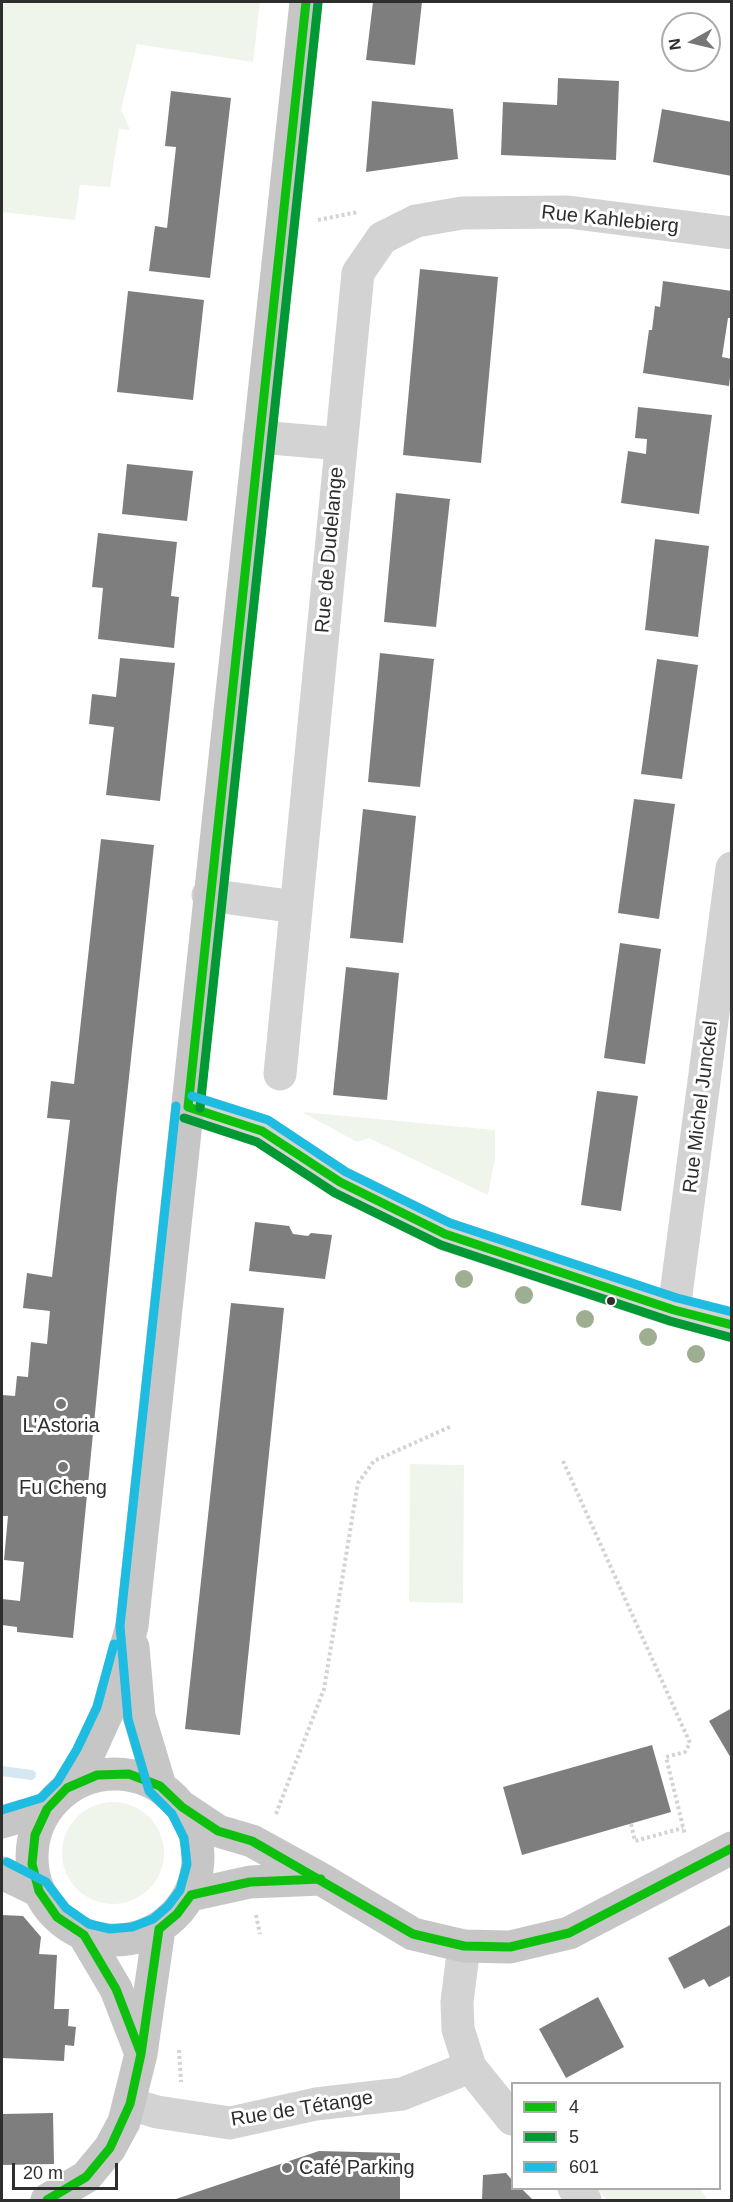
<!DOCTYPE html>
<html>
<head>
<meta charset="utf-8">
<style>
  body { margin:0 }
  #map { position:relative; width:733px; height:2202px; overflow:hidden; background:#fff; font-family:Helvetica,sans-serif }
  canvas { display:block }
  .frame { position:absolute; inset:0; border:3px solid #2e2e2e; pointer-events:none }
  .legend { position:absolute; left:511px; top:2082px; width:210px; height:108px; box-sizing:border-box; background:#fff; border:2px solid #ababab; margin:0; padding:8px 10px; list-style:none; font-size:18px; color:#2e2e2e }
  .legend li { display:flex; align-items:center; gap:12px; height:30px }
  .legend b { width:30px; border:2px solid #ababab }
  .north { position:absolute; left:661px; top:12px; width:60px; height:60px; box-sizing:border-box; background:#fff; border:2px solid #ababab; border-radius:50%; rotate:262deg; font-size:16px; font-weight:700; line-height:24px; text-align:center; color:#2e2e2e }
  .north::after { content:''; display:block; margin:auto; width:21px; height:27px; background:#777; clip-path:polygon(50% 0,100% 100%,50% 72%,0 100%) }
  .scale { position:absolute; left:12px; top:2163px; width:106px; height:27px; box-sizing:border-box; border:3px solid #2e2e2e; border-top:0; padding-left:8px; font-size:18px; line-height:21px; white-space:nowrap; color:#2e2e2e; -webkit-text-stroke:4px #fff; paint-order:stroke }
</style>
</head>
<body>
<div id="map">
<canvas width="733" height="2202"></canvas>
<div class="frame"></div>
<ul class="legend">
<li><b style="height:8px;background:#0ec00e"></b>4</li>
<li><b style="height:8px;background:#093"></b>5</li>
<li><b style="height:8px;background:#1fbce1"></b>601</li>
</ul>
<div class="north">N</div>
<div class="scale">20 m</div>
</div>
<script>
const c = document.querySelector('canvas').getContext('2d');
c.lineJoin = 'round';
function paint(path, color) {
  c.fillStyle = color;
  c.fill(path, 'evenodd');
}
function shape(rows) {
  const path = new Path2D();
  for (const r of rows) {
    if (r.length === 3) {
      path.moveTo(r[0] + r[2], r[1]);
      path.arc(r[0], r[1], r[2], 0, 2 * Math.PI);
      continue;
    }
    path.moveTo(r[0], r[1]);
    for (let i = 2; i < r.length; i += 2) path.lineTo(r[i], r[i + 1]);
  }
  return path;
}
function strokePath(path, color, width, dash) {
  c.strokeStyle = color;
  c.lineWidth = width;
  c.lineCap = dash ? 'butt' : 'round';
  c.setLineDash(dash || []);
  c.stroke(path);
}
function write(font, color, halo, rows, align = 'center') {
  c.font = font + ' Helvetica,sans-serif';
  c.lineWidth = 6;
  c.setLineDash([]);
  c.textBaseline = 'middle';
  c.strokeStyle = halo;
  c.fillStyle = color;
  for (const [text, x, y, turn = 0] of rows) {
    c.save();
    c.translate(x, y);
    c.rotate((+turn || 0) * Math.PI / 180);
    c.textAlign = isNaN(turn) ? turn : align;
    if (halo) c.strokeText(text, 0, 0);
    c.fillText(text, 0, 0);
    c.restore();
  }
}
paint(shape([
  [2,2,260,2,253,62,137,44,121,110,130,130,119,129,110,187,80,185,75,220,2,212],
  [302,1112,495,1130,495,1158,488,1195,369,1138,357,1142],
  [410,1464,464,1465,463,1603,409,1602],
  [113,1853,51],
  [597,2189,701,2189,707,2200,607,2200]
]), '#f0f5eb');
strokePath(shape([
  [2,1771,31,1775]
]), '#d6e7f4', 10);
paint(shape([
  [373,2,422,2,415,65,366,60],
  [558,78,619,81,616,160,501,155,503,102,557,105],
  [171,91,231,98,210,278,149,271,155,226,167,228,176,147,165,146],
  [372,101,453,109,458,159,366,172],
  [662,109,732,122,732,176,653,162],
  [420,269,498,277,481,463,403,455],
  [663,281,732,291,732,318,728,318,722,357,732,359,729,386,643,373,649,330,652,330,655,306,660,307],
  [128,291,204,300,193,400,117,392],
  [638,407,712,415,699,514,621,503,628,451,646,454,647,439,635,438],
  [127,464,193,471,187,521,122,514],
  [396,493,450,499,436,627,384,622],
  [98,533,177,542,171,596,179,597,174,648,98,639,103,588,92,587],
  [655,539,709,546,698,637,645,630],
  [380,653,434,659,420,787,368,782],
  [120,658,175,663,160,801,106,795,114,727,89,724,92,694,116,697],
  [657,659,698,665,682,779,641,774],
  [634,799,675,804,659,919,618,913],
  [363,809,416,816,403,943,350,938],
  [101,839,154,845,116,1198,73,1638,17,1632,17,1627,2,1625,2,1599,20,1601,24,1562,4,1560,8,1516,2,1516,2,1395,15,1396,17,1376,28,1377,31,1342,47,1344,50,1311,23,1308,27,1273,52,1277,70,1120,47,1118,51,1081,74,1084],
  [620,943,661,949,645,1064,604,1058],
  [346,967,399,973,387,1100,333,1095],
  [597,1091,638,1096,621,1211,581,1205],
  [255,1222,289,1226,293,1234,308,1236,311,1233,332,1235,325,1279,249,1271],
  [231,1303,284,1308,240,1735,185,1729],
  [732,1708,732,1760,709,1721],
  [652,1745,671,1812,522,1855,503,1787],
  [2,1915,23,1916,41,1937,39,1954,57,1955,54,2009,69,2009,68,2026,76,2027,74,2046,65,2045,64,2061,2,2058],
  [732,1924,732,1975,709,1987,704,1979,684,1989,668,1958],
  [598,1997,624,2047,566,2078,539,2029],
  [53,2113,54,2164,2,2165,2,2114],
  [319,2151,400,2153,400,2200,173,2200],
  [506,2173,512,2180,512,2188,521,2188,533,2200,482,2200,483,2175]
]), '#7e7e7e');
strokePath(shape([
  [318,220,358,212],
  [563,1461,690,1743,685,1752,666,1757,685,1835],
  [276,1814,324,1689,358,1483,374,1461,452,1426],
  [631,1824,635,1841,683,1828],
  [256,1915,260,1934],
  [179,2050,181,2082]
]), '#d3d3d3', 4, [3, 3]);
strokePath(shape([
  [259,437,341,444],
  [208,895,296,907],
  [280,1074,358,273,382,238,416,221,462,213,568,212,732,233],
  [188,1107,262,1131,340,1182,445,1234,674,1310,732,1325],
  [674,1310,732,868],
  [464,1946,457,2002,458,2029,470,2067,512,2119],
  [130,2104,157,2112,230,2123,316,2104,402,2094,470,2067],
  [574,2188,585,2200]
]), '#d3d3d3', 33);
strokePath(shape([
  [133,1647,139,1716,160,1786],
  [115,1857,83],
  [67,1788,88,1755,108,1711,132,1626,306,2],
  [182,1807,218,1831,252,1841,321,1879,413,1934,464,1946,510,1947,569,1933,732,1848],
  [2,1822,47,1809],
  [2,1873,39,1891],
  [191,1895,250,1882,321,1879],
  [84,1935,116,1989,140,2051],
  [47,2200,86,2177,110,2148,124,2122,141,2054,159,1929]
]), '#c6c6c6', 33);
strokePath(shape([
  [188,1107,306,2],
  [188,1107,262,1131,340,1182,445,1234,674,1310,732,1325],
  [141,2054,159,1929,177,1914,191,1895,250,1882,321,1879],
  [47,2200,86,2177,110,2148,130,2104,141,2054,116,1989,84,1935,57,1917,39,1891,32,1864,35,1835,47,1809,67,1788,97,1775,129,1774,160,1786,182,1807,218,1831,252,1841,413,1934,464,1946,510,1947,569,1933,732,1848]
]), '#0ec00e', 9);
strokePath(shape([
  [200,1108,318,3],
  [184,1118,257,1142,335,1193,441,1245,670,1321,729,1337]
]), '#093', 9);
strokePath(shape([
  [192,1096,268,1120,346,1172,450,1223,677,1298,732,1312],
  [2,1810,41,1798,58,1781,77,1749,97,1707,114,1644],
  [7,1862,46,1882,66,1908,89,1924,110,1929,132,1927,153,1919,168,1906,180,1890,187,1864,184,1838,172,1814,149,1791,128,1719,120,1626,176,1106]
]), '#1fbce1', 9);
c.fillStyle = '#9eaf91';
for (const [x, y] of [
  [464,1279],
  [524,1295],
  [585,1319],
  [648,1337],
  [696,1354]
]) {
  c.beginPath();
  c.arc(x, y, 9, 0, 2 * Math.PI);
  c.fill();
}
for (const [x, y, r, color] of [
  [611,1301,5,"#2e2e2e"],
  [61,1404,6,"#777"],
  [63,1467,6,"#777"],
  [287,2168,6,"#777"]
]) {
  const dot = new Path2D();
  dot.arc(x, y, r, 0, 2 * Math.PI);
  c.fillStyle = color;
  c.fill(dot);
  strokePath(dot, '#fff', 2);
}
write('20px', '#2e2e2e', '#fff', [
  ["Rue Kahlebierg",610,220,6],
  ["Rue de Dudelange",330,550,-85],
  ["Rue Michel Junckel",701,1107,-83],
  ["Rue de Tétange",302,2109,-9]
]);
write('20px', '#2e2e2e', '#fff', [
  ["L'Astoria",61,1426],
  ["Fu Cheng",63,1488],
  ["Café Parking",299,2168,"left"]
]);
</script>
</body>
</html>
